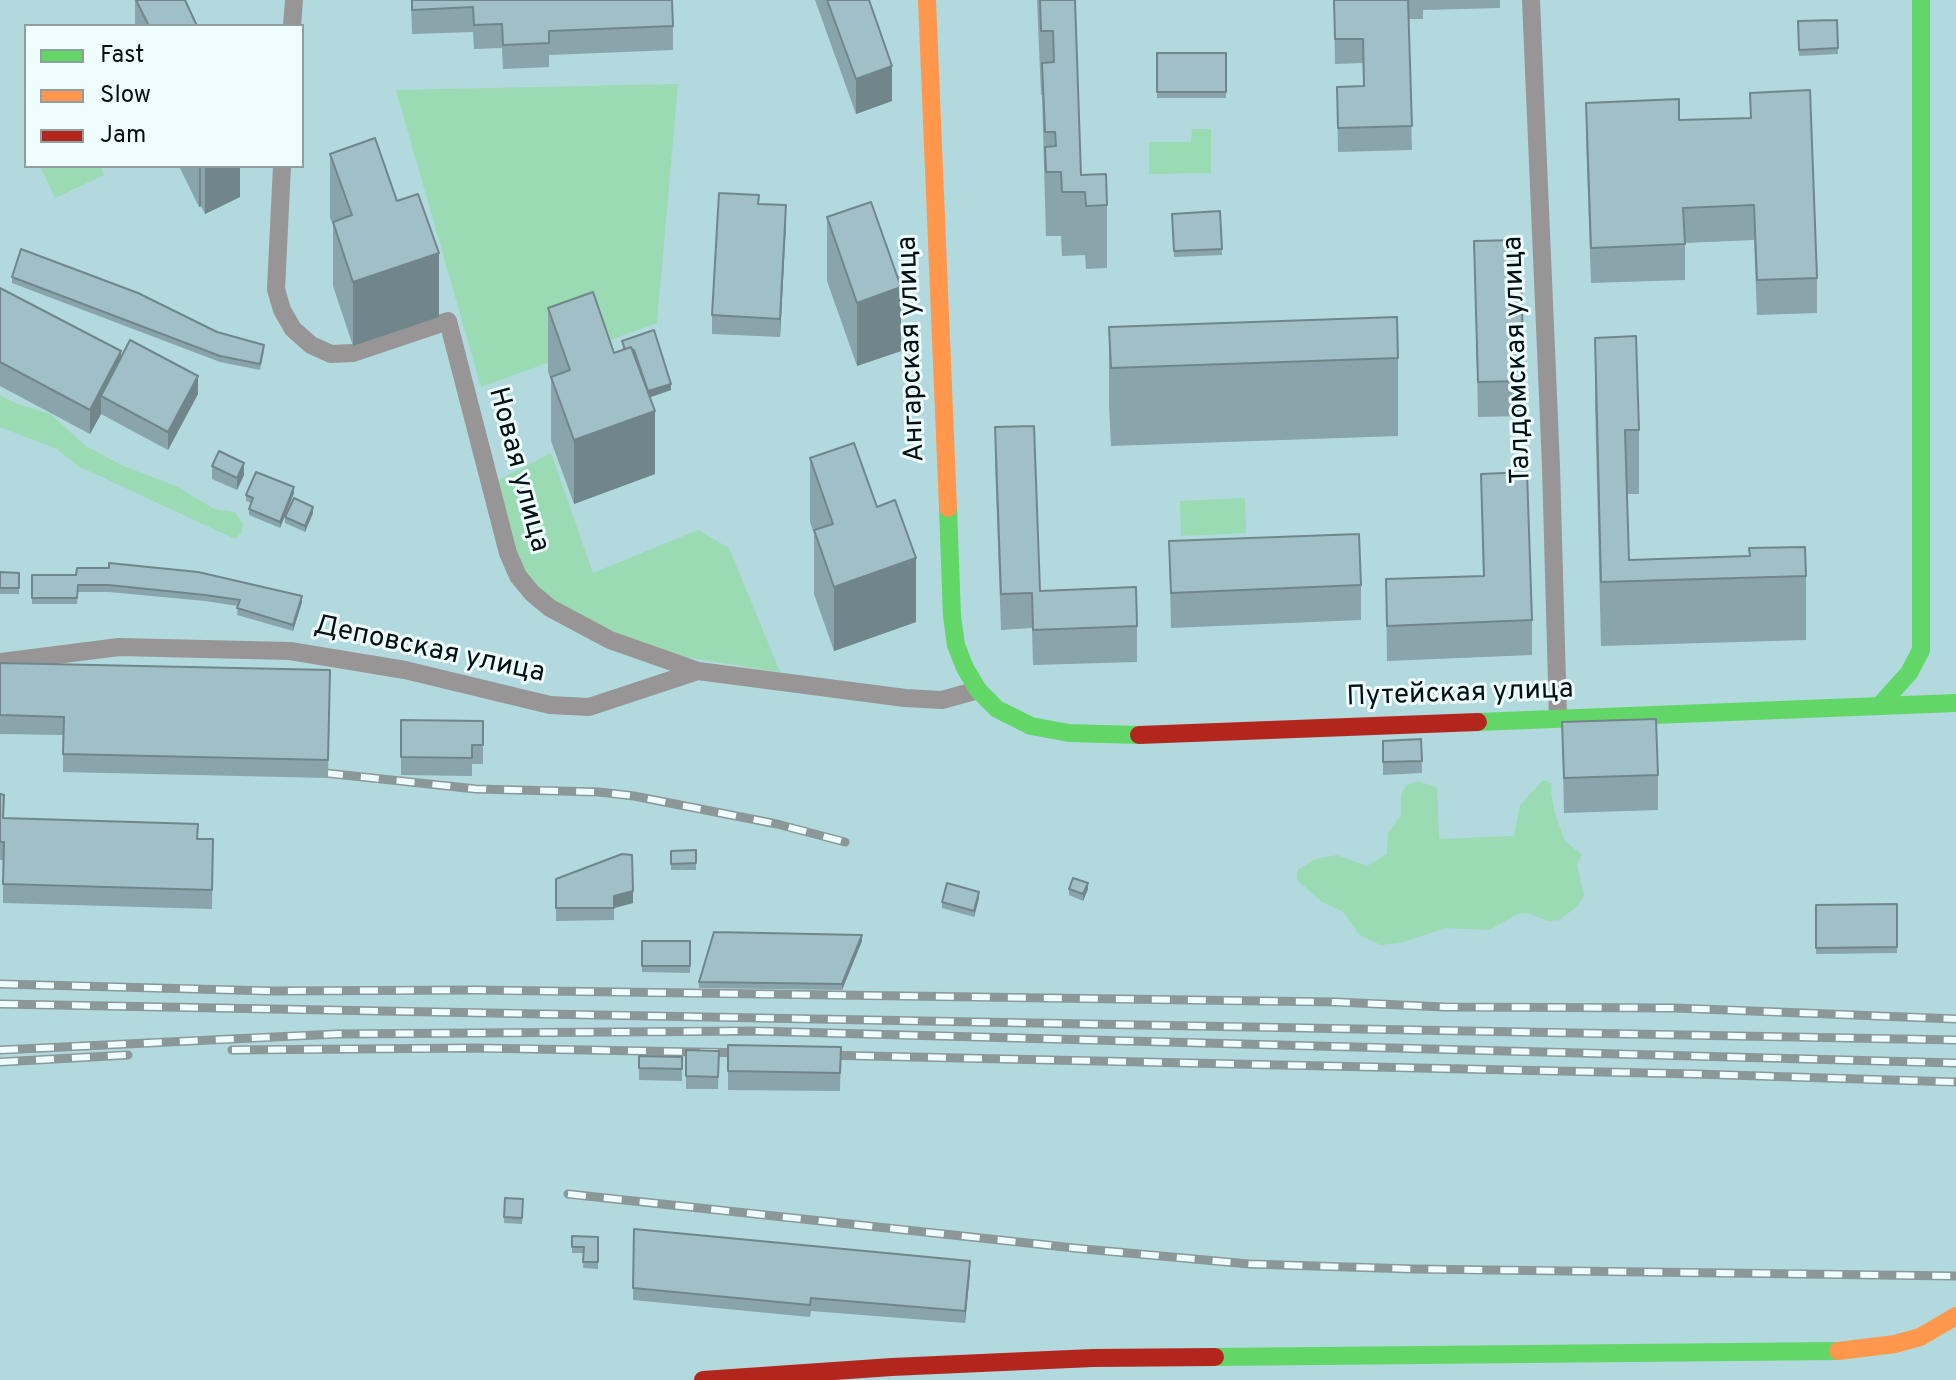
<!DOCTYPE html>
<html>
<head>
<meta charset="utf-8">
<style>
  body { margin:0 }
  #map { position:relative; width:1956px; height:1380px; overflow:hidden; background:#b1d9de; font-family:Overpass,sans-serif }
  canvas { display:block }
  .legend { position:absolute; left:24px; top:24px; width:280px; height:144px; box-sizing:border-box; background:#effdff; border:2px solid #8f9ea1; margin:0; padding:10px 14px; list-style:none; font-size:24px; color:#001013 }
  .legend li { display:flex; align-items:center; gap:16px; height:40px }
  .legend b { width:40px; border:2px solid #8f9ea1 }
</style>
</head>
<body>
<div id="map">
<canvas width="1956" height="1380"></canvas>
<ul class="legend">
<li><b style="height:10px;background:#63d668"></b>Fast</li>
<li><b style="height:10px;background:#ff974d"></b>Slow</li>
<li><b style="height:10px;background:#b3261e"></b>Jam</li>
</ul>
</div>
<script>
const c = document.querySelector('canvas').getContext('2d');
c.lineJoin = 'round';
function paint(path, color) {
  c.fillStyle = color;
  c.fill(path, 'evenodd');
}
function shape(rows) {
  const path = new Path2D();
  for (const r of rows) {
    path.moveTo(r[0], r[1]);
    for (let i = 2; i < r.length; i += 2) path.lineTo(r[i], r[i + 1]);
  }
  return path;
}
function strokePath(path, color, width, dash) {
  c.strokeStyle = color;
  c.lineWidth = width;
  c.lineCap = dash ? 'butt' : 'round';
  c.setLineDash(dash || []);
  c.stroke(path);
}
function write(font, color, halo, rows, align = 'center') {
  c.font = font + ' Overpass,sans-serif';
  c.lineWidth = 6;
  c.setLineDash([]);
  c.textBaseline = 'middle';
  c.strokeStyle = halo;
  c.fillStyle = color;
  for (const [text, x, y, turn = 0] of rows) {
    c.save();
    c.translate(x, y);
    c.rotate((+turn || 0) * Math.PI / 180);
    c.textAlign = isNaN(turn) ? turn : align;
    if (halo) c.strokeText(text, 0, 0);
    c.fillText(text, 0, 0);
    c.restore();
  }
}
paint(shape([
  [678,84,657,323,481,387,396,90],
  [1192,129,1211,129,1211,173,1149,174,1149,142,1191,142],
  [40,166,100,166,104,175,55,198],
  [0,395,15,403,50,414,86,446,123,466,176,486,214,509,235,512,243,523,242,532,235,539,78,466,57,449,0,427],
  [551,453,593,573,698,530,729,548,780,672,683,657,600,630,552,602,522,572,493,483],
  [1245,498,1246,533,1181,536,1180,501],
  [1543,780,1552,783,1551,794,1555,814,1565,841,1582,855,1577,865,1584,896,1578,906,1559,920,1548,921,1528,913,1518,914,1489,930,1445,928,1404,942,1381,945,1361,936,1342,911,1322,902,1297,880,1297,870,1316,859,1337,855,1367,866,1387,854,1388,833,1401,816,1401,795,1406,785,1419,781,1437,788,1439,839,1514,836,1520,805]
]), '#9adbb3');
strokePath(shape([
  [1531,0,1551,466,1558,718],
  [292,26,294,0],
  [282,166,276,289,282,310,293,329,311,345,331,354,353,353,448,321,508,553,518,576,532,593,550,608,610,640,698,671,905,698,942,700,978,690],
  [0,662,119,647,290,651,405,670,550,705,589,707,698,671]
]), '#979595', 18);
strokePath(shape([
  [948,508,952,616,956,645,965,668,978,690,997,709,1031,726,1069,733,1139,735],
  [1881,704,1909,673,1921,650,1921,0],
  [1478,722,1956,703],
  [1215,1357,1838,1351]
]), '#63d668', 18);
strokePath(shape([
  [927,0,948,508],
  [1838,1351,1895,1344,1920,1337,1956,1316]
]), '#ff974d', 18);
strokePath(shape([
  [1139,735,1478,722],
  [703,1380,892,1367,1093,1358,1215,1357]
]), '#b3261e', 18);
const rail = shape([
  [325,773,476,789,599,792,634,796,777,824,845,842],
  [0,984,273,991,476,990,1336,1002,1444,1007,1675,1008,1956,1019],
  [0,1004,1956,1040],
  [0,1050,337,1034,753,1031,1956,1063],
  [232,1050,476,1048,752,1053],
  [820,1055,1695,1074,1956,1082],
  [0,1062,128,1055],
  [568,1194,1084,1249,1249,1264,1413,1269,1956,1276]
]);
strokePath(rail, '#8c9798', 9);
strokePath(rail, '#effdff', 6, [18]);
paint(shape([
  [135,0,185,0,197,26,135,26],
  [411,0,673,26,673,50,549,55,549,67,503,69,502,48,474,49,473,32,412,34],
  [815,0,869,0,892,101,856,114],
  [1037,0,1075,0,1081,175,1107,205,1107,268,1086,269,1085,255,1062,256,1061,236,1046,236,1042,95,1041,95],
  [1334,0,1500,0,1500,8,1423,10,1423,19,1408,19,1412,150,1338,152,1337,87,1364,86,1363,63,1335,64],
  [1837,20,1838,54,1799,56,1798,21],
  [1157,53,1226,53,1226,98,1157,98],
  [1750,93,1817,278,1817,313,1757,315,1754,240,1685,243,1685,280,1591,283,1586,138,1586,103,1679,120,1750,118],
  [330,154,439,317,353,346,333,286,333,224,330,218],
  [179,166,240,166,240,197,205,214,201,206,199,207],
  [759,204,786,223,780,337,712,334,712,315],
  [1220,211,1222,255,1174,257,1172,214],
  [827,217,901,351,857,366,827,281],
  [1474,241,1524,381,1524,416,1478,417],
  [12,277,217,332,264,352,260,370,220,362,12,283],
  [0,288,121,357,198,394,168,450,101,414,90,434,0,386],
  [548,308,614,353,623,350,622,341,671,390,650,397,655,474,574,504,551,441,551,380,548,372],
  [1109,327,1398,358,1398,436,1111,446,1109,405],
  [1595,338,1639,430,1639,494,1627,494,1629,560,1806,576,1806,640,1601,646,1595,402],
  [995,427,1040,591,1137,626,1137,662,1033,665,1032,628,1001,630,995,463],
  [810,458,916,622,834,651,814,594,814,534,810,522],
  [212,466,244,475,237,490,212,479],
  [1481,474,1532,620,1532,655,1387,661,1386,579,1483,576],
  [294,493,280,528,249,515,249,509,251,503,246,501,246,495],
  [313,513,305,532,285,523,285,517],
  [1169,541,1361,585,1361,620,1171,628],
  [0,572,19,573,19,594,0,594],
  [32,575,302,602,293,631,237,615,238,606,205,601,109,592,78,592,77,604,32,604],
  [0,663,330,670,328,778,63,772,63,735,0,734],
  [401,720,483,721,483,764,472,764,472,776,401,775],
  [1562,722,1658,775,1658,810,1564,813],
  [1421,739,1422,773,1383,775,1383,741],
  [0,794,4,818,198,839,213,839,212,909,3,903,3,860,0,860],
  [696,850,696,870,671,870,671,851],
  [556,879,633,903,614,908,614,920,556,921],
  [1069,889,1088,889,1083,901,1069,895],
  [979,898,974,917,942,908,942,902],
  [1897,904,1897,953,1816,954,1816,905],
  [642,941,690,941,690,973,642,972],
  [862,941,842,990,699,988,699,982],
  [728,1045,841,1047,840,1091,728,1090],
  [686,1050,719,1051,718,1089,686,1089],
  [639,1056,682,1057,682,1081,639,1080],
  [505,1198,523,1199,522,1224,504,1223],
  [634,1229,970,1273,965,1323,811,1311,810,1317,633,1300],
  [598,1237,598,1269,583,1268,584,1253,572,1253,572,1247]
]), '#8aa4ab');
paint(shape([
  [892,66,892,101,856,114,856,79],
  [199,166,201,166,201,206,199,207],
  [205,166,240,166,240,197,205,214],
  [786,205,786,223,780,337,780,319],
  [439,253,439,317,353,346,353,282],
  [901,287,901,351,857,366,857,303],
  [121,351,121,376,101,396,101,414,90,434,90,410],
  [198,376,198,394,168,450,168,432],
  [671,384,671,390,648,398,648,391],
  [655,411,655,474,574,504,574,440],
  [244,463,244,475,237,490,237,478],
  [294,487,294,493,280,528,280,522],
  [313,507,313,513,305,532,305,526],
  [916,558,916,622,834,651,834,587],
  [302,596,302,602,293,631,293,625],
  [1088,883,1088,889,1083,901,1083,894],
  [633,891,633,903,614,908,614,896],
  [979,892,979,898,974,917,974,911],
  [862,935,862,941,842,990,842,984],
  [970,1261,970,1273,965,1323,965,1311]
]), '#71868b');
const building = shape([
  [136,0,185,0,197,26,149,26,136,0],
  [412,0,672,0,673,26,549,31,549,43,503,45,502,24,474,25,473,7,412,10,412,0],
  [827,0,869,0,892,66,856,79,827,0],
  [1040,0,1075,0,1081,175,1106,174,1107,205,1086,206,1085,192,1062,192,1061,172,1046,172,1045,147,1056,146,1055,132,1045,132,1042,63,1054,62,1053,31,1041,31,1040,0],
  [1334,0,1408,0,1412,126,1338,128,1337,87,1364,86,1363,39,1335,39,1334,0],
  [1837,20,1838,48,1799,50,1798,21,1837,20],
  [1157,53,1226,53,1226,92,1157,92,1157,53],
  [1810,90,1817,278,1757,280,1754,205,1683,208,1685,244,1591,248,1586,103,1679,99,1679,120,1751,118,1750,93,1810,90],
  [375,138,397,201,418,194,439,253,353,282,333,222,352,215,330,154,375,138],
  [719,193,759,195,758,204,786,205,780,319,712,315,719,193],
  [871,202,901,287,857,303,827,217,871,202],
  [1220,211,1222,249,1174,251,1172,214,1220,211],
  [1520,240,1524,381,1478,382,1474,241,1520,240],
  [21,249,138,293,217,332,264,345,260,364,220,356,12,277,21,249],
  [0,288,121,351,90,410,0,362,0,288],
  [593,292,614,353,631,347,655,411,574,440,551,377,570,370,548,308,593,292],
  [1397,317,1398,358,1111,368,1109,327,1397,317],
  [654,330,671,384,648,391,634,350,633,351,631,347,625,349,622,341,654,330],
  [1636,336,1639,430,1625,430,1629,560,1750,556,1749,548,1805,547,1806,576,1601,582,1595,338,1636,336],
  [130,340,198,376,168,432,101,396,130,340],
  [1034,426,1040,591,1136,587,1137,626,1033,630,1032,593,1001,594,995,427,1034,426],
  [854,443,877,507,895,500,916,558,834,587,814,530,833,524,810,458,854,443],
  [219,451,244,463,237,478,212,466,219,451],
  [256,472,294,487,280,522,249,509,253,498,246,495,256,472],
  [1527,472,1532,620,1387,626,1386,579,1484,576,1481,474,1527,472],
  [294,498,313,507,305,526,285,517,294,498],
  [1359,534,1361,585,1171,593,1169,541,1359,534],
  [109,563,198,572,302,596,293,625,237,608,240,600,205,595,109,585,78,585,77,598,32,598,32,575,76,575,77,568,109,568,109,563],
  [0,572,19,573,19,588,0,588,0,572],
  [0,663,330,670,328,760,63,754,64,717,0,715,0,663],
  [1656,719,1658,775,1564,778,1562,722,1656,719],
  [401,720,483,721,483,745,472,745,472,758,401,757,401,720],
  [1421,739,1422,761,1383,762,1383,741,1421,739],
  [0,794,4,795,3,818,198,824,197,839,213,839,212,890,3,884,4,842,0,842,0,794],
  [696,850,696,863,671,864,671,851,696,850],
  [622,854,632,855,633,891,614,896,614,908,556,908,556,879,622,854],
  [1073,878,1088,883,1083,894,1069,889,1073,878],
  [947,883,979,892,974,911,942,902,947,883],
  [1897,904,1897,947,1816,948,1816,905,1897,904],
  [714,932,862,935,842,984,699,982,714,932],
  [642,941,690,941,690,966,642,966,642,941],
  [728,1045,841,1047,840,1073,728,1071,728,1045],
  [686,1050,719,1051,718,1077,686,1076,686,1050],
  [639,1056,682,1057,682,1069,639,1068,639,1056],
  [505,1198,523,1199,522,1218,504,1217,505,1198],
  [634,1229,970,1261,965,1311,811,1298,810,1305,633,1288,634,1229],
  [572,1236,598,1237,598,1262,583,1262,584,1247,572,1247,572,1236]
]);
paint(building, '#a1bfc7');
strokePath(building, '#71868b', 2);
write('28px', '#001013', '#effdff', [
  ["Ангарская улица",913,349,-92],
  ["Талдомская улица",1519,360,-92],
  ["Новая улица",517,470,75],
  ["Деповская улица",429,651,12],
  ["Путейская улица",1460,695,-2]
]);
</script>
</body>
</html>
